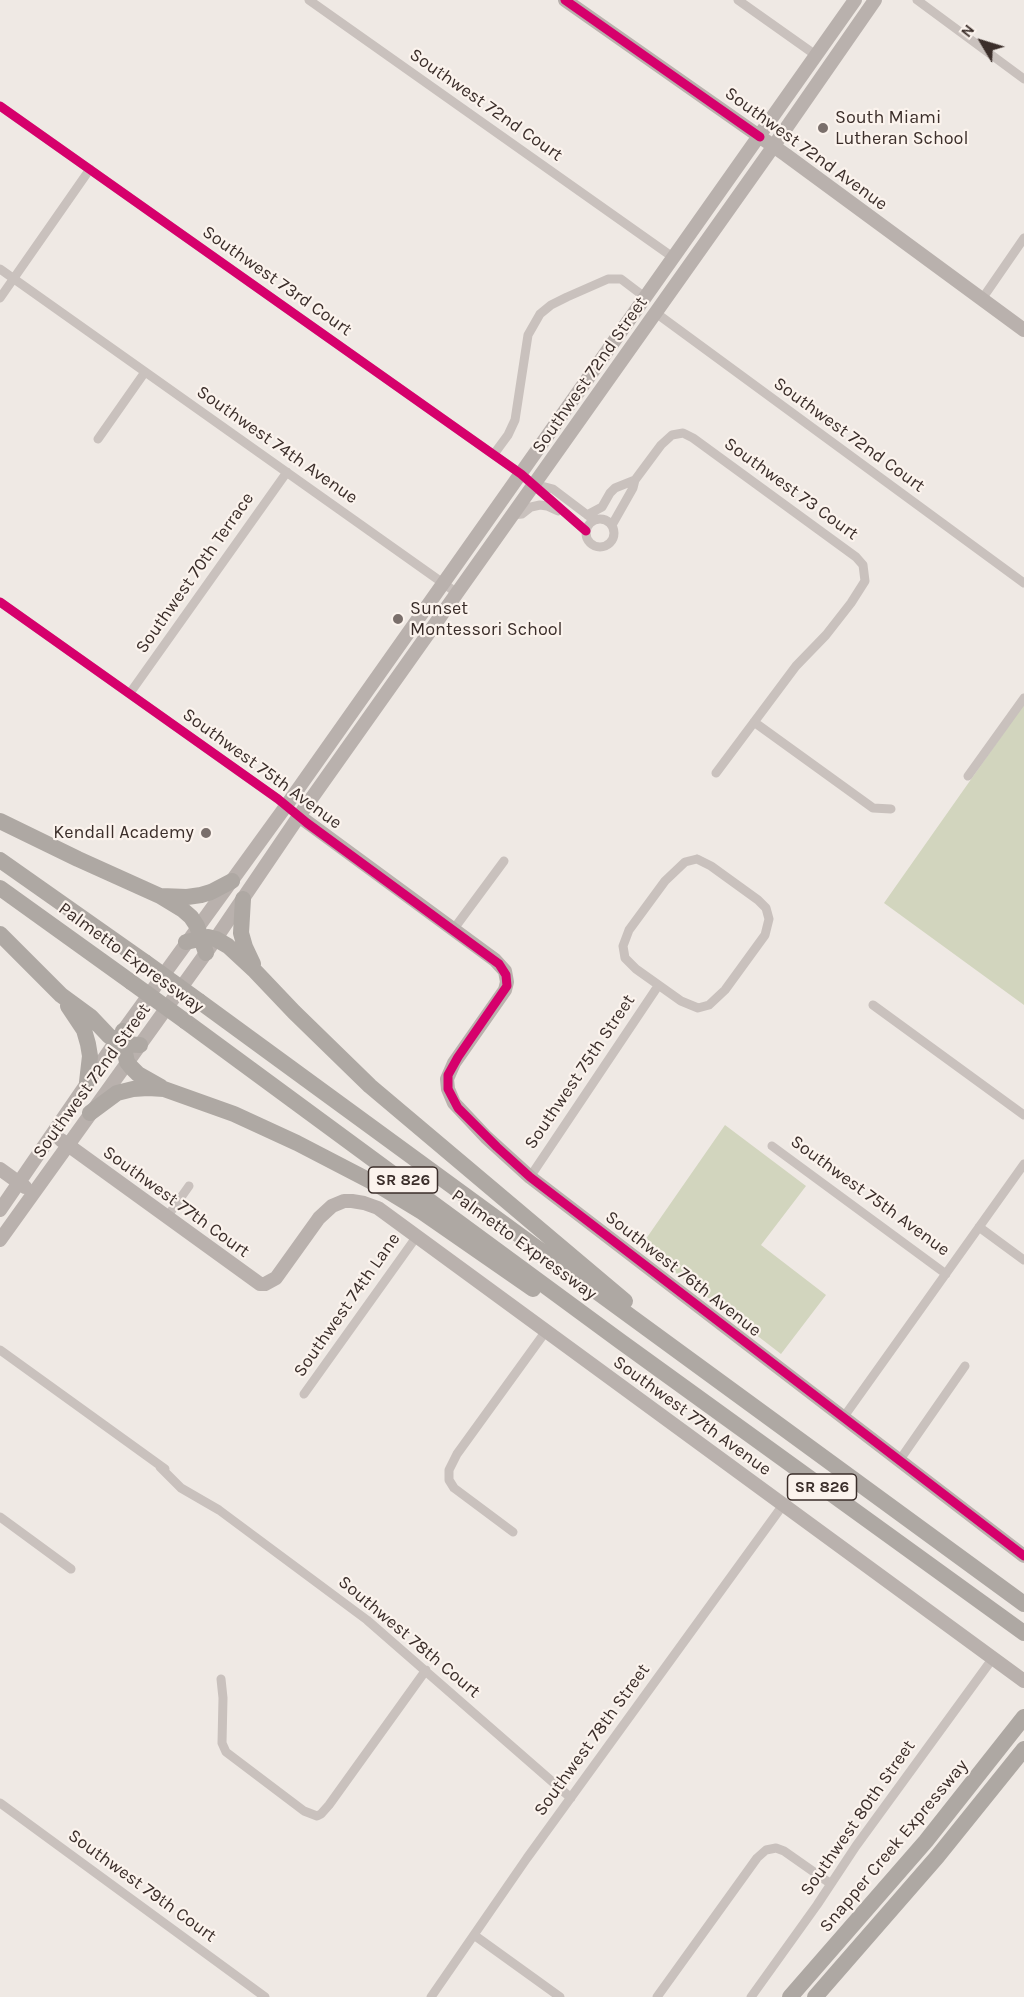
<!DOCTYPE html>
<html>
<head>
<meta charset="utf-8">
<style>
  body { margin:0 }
  #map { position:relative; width:1024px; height:1997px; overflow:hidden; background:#efe9e4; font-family:Karla,sans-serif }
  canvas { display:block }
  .north { position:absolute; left:952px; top:12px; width:60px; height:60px; -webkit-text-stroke:4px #fbf3ed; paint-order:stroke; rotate:308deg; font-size:16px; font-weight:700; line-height:24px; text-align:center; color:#3b2e2a }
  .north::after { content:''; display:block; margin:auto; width:21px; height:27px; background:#3b2e2a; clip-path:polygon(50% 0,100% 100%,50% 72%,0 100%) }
</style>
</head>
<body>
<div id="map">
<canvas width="1024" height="1997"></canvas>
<div class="north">N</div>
</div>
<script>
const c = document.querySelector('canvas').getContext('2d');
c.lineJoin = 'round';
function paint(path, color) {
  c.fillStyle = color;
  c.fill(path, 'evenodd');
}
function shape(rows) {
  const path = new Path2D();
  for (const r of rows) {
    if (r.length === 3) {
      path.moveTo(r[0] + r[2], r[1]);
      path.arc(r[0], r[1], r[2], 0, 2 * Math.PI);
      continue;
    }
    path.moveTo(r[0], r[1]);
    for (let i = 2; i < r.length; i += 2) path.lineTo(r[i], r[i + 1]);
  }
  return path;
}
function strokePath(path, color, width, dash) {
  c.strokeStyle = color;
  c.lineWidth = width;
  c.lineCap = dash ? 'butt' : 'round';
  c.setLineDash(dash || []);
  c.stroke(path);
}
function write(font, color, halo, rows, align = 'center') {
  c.font = font + ' Karla,sans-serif';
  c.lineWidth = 4.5;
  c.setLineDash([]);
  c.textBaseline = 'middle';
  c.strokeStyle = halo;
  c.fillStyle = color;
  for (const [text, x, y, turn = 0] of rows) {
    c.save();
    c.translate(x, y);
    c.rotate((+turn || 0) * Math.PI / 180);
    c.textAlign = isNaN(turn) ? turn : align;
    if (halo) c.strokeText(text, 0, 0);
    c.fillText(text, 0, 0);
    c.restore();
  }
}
paint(shape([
  [1024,704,1024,1005,884,903],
  [725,1125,806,1186,761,1245,826,1295,781,1354,641,1246]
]), '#d2d5be');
strokePath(shape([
  [309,0,674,258],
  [738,0,817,56],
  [917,0,1024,79],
  [0,106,521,474,586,531],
  [0,269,457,593],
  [0,298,90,169],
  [982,299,1024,238],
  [656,313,1024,583],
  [98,439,145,372],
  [494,454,508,435,515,420,528,335,540,314,551,305,567,297,608,279,621,279,646,298],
  [534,484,553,489,594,520],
  [512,515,522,514,531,507,540,505,547,506,558,511],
  [587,515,602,507,610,493,615,488,635,480],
  [600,533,14],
  [612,525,633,488,635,480,661,445,672,435,683,433,693,438,856,557,863,565,865,581,851,603,826,635,796,666,716,773],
  [0,602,275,797,299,816],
  [130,693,287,472],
  [754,722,873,808,891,809],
  [968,776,1024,698],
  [697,859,711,866,758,900,766,908,769,919,765,935,725,990,709,1005,698,1008,681,1001,636,969,625,958,623,946,629,930,665,881,685,862,697,859],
  [453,930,504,861],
  [873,1005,1024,1115],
  [772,1146,946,1274],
  [530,1177,658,986],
  [167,1217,189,1186],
  [979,1227,1024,1260],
  [0,1350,165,1469],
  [304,1394,417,1236],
  [843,1418,1024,1164],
  [899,1461,965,1366],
  [160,1467,181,1488,219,1510,367,1620,571,1798],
  [0,1517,71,1569],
  [513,1532,454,1488,449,1480,449,1470,457,1454,546,1331],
  [221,1679,223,1698,222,1743,226,1752,304,1811,317,1816,321,1814,329,1805,426,1670],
  [0,1803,265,1997],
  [474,1935,560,1997],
  [431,1997,527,1858,783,1505],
  [657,1997,757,1858,766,1850,776,1848,784,1851,831,1884],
  [751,1997,817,1905,856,1846,993,1658]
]), '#c9c1bd', 9);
strokePath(shape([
  [565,0,786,155,1024,330],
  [299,816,495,960,505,971,507,982,505,990,454,1063,447,1079,448,1089,454,1103,486,1137,530,1177,1024,1556],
  [61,1140,260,1284,265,1284,276,1278,319,1218,332,1206,344,1201,352,1201,364,1203,378,1208,1024,1681],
  [0,1169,25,1187],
  [0,1210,125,1028,286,806,855,0],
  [0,1240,206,953,299,816,773,147,875,0]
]), '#b9b1ad', 14);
strokePath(shape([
  [0,821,78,859,160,896,183,910,191,917,197,926,206,953],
  [0,860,145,962],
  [0,888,131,982],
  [161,896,187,897,201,895,211,892,232,881],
  [243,899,241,933,245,947,253,964],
  [0,934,61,995,91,1017,109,1036,123,1044,140,1045],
  [186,942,208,937,216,939,228,946,255,971,294,1012,370,1086,625,1301],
  [199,1001,1024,1604],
  [68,1006,84,1030,88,1044,90,1056,87,1082],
  [185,1021,620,1341,1024,1633],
  [123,1031,123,1044,127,1062,131,1067,138,1074,161,1087],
  [90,1113,117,1093,133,1089,148,1088,164,1089,234,1114,297,1143,376,1184,422,1212,533,1289],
  [790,1997,926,1841,1024,1717],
  [815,1997,937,1857,1024,1749]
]), '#aea8a3', 16);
strokePath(shape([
  [145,962,199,1001],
  [131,982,185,1021]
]), '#aea8a3', 16);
strokePath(shape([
  [565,0,760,137],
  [0,106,521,474,586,531],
  [0,602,278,799,307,823,499,964,506,975,507,986,458,1057,448,1075,448,1089,458,1108,497,1147,530,1177,1024,1556]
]), '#d6006c', 9);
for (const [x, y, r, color] of [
  [823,128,6,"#7a6f6b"],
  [398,619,6,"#7a6f6b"],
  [206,833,6,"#7a6f6b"]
]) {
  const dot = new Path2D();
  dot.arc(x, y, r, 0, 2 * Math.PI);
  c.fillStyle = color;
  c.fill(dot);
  strokePath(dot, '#fbf3ed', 2);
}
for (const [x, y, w] of [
  [403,1180,69],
  [822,1487,69]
]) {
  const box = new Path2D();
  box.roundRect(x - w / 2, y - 13, w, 26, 4.5);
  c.fillStyle = '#fbf3ed';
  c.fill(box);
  strokePath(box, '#3b2e2a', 1.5);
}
write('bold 16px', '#3b2e2a', null, [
  ["SR 826",403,1180],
  ["SR 826",822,1487]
]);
write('18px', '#3b2e2a', '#fbf3ed', [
  ["Southwest 72nd Court",486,105,35],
  ["Southwest 72nd Avenue",806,149,36],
  ["Southwest 73rd Court",277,281,35],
  ["Southwest 72nd Street",590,375,-55],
  ["Southwest 72nd Court",849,435,36],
  ["Southwest 74th Avenue",277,445,35],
  ["Southwest 73 Court",791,489,36],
  ["Southwest 70th Terrace",195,573,-55],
  ["Southwest 75th Avenue",262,769,36],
  ["Palmetto Expressway",131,958,36],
  ["Southwest 75th Street",580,1072,-56],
  ["Southwest 72nd Street",92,1081,-54],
  ["Southwest 75th Avenue",870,1196,36],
  ["Southwest 77th Court",176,1202,36],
  ["Palmetto Expressway",524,1245,36],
  ["Southwest 76th Avenue",683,1274,38],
  ["Southwest 74th Lane",347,1305,-55],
  ["Southwest 77th Avenue",692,1416,36],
  ["Southwest 78th Court",409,1637,40],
  ["Southwest 78th Street",592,1740,-54],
  ["Southwest 80th Street",858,1818,-55],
  ["Snapper Creek Expressway",894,1846,-50],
  ["Southwest 79th Court",142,1886,36]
]);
write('18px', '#3b2e2a', '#fbf3ed', [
  ["South Miami",835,118],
  ["Lutheran School",835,139],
  ["Sunset",410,609],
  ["Montessori School",410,630],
  ["Kendall Academy",194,833,"right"]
], 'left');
</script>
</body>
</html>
